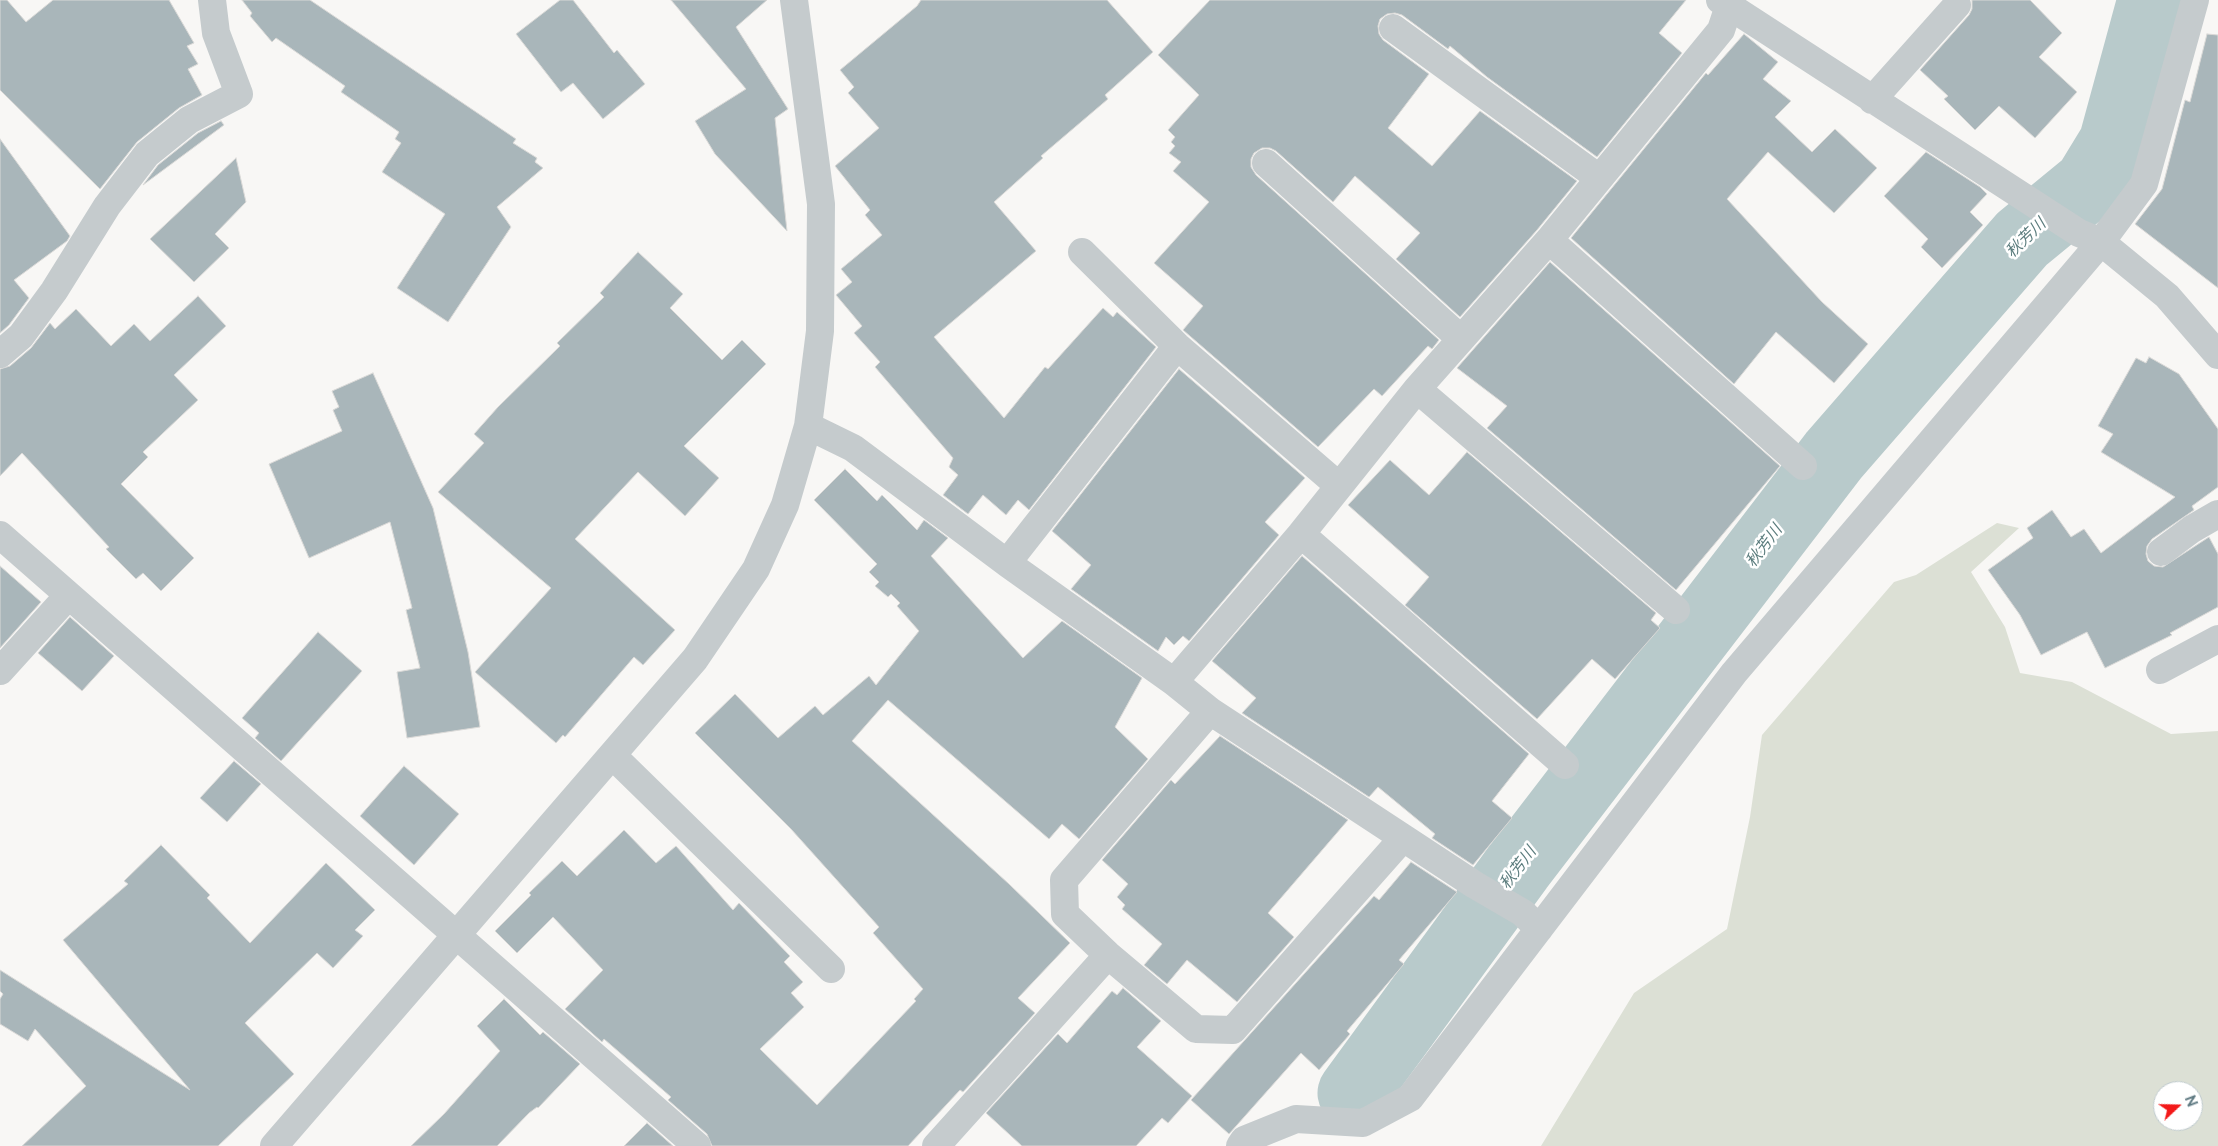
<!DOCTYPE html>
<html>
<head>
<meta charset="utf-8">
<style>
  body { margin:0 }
  #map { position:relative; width:2218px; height:1146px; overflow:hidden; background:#f8f7f5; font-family:Raleway,sans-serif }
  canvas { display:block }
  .north { position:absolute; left:2153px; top:1081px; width:50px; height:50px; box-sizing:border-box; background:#fff; border:1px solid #bfcacd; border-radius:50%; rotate:69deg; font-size:14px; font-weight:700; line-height:20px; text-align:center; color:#607b83 }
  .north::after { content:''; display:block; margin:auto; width:18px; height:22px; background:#f31919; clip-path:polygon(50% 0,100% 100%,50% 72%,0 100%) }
</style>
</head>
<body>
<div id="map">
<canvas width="2218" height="1146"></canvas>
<div class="north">N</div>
</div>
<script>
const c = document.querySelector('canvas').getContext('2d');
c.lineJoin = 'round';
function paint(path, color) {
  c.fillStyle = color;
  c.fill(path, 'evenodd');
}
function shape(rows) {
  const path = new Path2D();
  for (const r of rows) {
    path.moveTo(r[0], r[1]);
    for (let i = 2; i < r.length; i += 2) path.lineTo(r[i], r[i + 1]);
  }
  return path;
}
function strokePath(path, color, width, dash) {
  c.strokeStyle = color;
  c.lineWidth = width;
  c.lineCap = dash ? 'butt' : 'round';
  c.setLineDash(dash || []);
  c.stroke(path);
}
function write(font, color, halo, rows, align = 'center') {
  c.font = font + ' Raleway,"Noto Sans JP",sans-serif';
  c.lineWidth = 5;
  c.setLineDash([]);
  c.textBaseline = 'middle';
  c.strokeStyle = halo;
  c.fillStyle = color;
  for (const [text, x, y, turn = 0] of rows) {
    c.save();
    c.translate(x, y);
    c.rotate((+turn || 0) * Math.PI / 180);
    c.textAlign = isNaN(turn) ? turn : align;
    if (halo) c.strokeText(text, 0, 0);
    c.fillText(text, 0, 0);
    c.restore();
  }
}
paint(shape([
  [1997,523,2019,528,1971,572,2005,627,2020,673,2072,682,2171,734,2218,731,2218,1146,1541,1146,1634,993,1727,929,1750,817,1762,735,1894,582,1916,575],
  [2163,1091,2193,1091,2193,1121,2163,1121]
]), '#dce0d5');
strokePath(shape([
  [1353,1093,1518,867,1834,455,2022,239,2089,184,2114,143,2153,0]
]), '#b8cacb', 71);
const building = shape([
  [0,0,7,0,26,22,53,0,169,0,194,43,187,46,198,64,188,69,202,95,179,108,137,142,100,189,0,90,0,0],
  [242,0,310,0,516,139,513,143,537,158,535,162,543,168,497,207,511,227,448,322,397,288,445,214,382,172,401,143,395,139,399,132,341,92,345,86,276,38,272,42,250,16,252,13,242,0],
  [560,0,573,0,614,53,617,50,645,84,603,119,573,83,561,92,516,34,560,0],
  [671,0,767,0,736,27,788,109,775,118,787,231,715,154,695,121,746,89,671,0],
  [921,0,1107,0,1153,52,1105,95,1108,99,1041,156,1043,158,994,202,1036,251,934,337,1004,418,1045,367,1048,369,1103,308,1113,317,1117,312,1156,347,1029,510,1018,500,1006,515,983,495,968,514,943,495,958,475,949,467,953,458,875,367,880,362,854,333,862,326,836,295,852,282,841,269,882,235,865,215,870,210,835,166,879,128,848,93,854,87,840,70,917,6,921,0],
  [1210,0,1686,0,1659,33,1682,53,1597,157,1487,77,1450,46,1448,49,1402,15,1395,13,1387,14,1380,19,1378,26,1379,34,1383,40,1429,74,1388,128,1432,166,1480,111,1577,181,1537,230,1460,317,1396,259,1420,233,1355,176,1333,202,1276,151,1270,148,1262,148,1254,153,1251,159,1251,167,1256,175,1439,340,1432,349,1428,346,1382,396,1374,389,1318,447,1183,330,1203,306,1154,263,1209,202,1173,171,1181,162,1169,153,1175,146,1171,142,1175,137,1168,130,1199,95,1158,55,1210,0],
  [1972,0,2030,0,2062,33,2039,57,2077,92,2035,138,1999,106,1975,130,1944,99,1948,96,1920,70,1969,15,1972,9,1972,0],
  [1744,34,1778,62,1763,79,1791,101,1775,117,1812,152,1835,129,1877,168,1834,213,1768,152,1727,199,1822,302,1868,344,1834,383,1776,332,1734,384,1571,238,1706,73,1708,75,1744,34],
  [2207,34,2218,35,2218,288,2135,224,2162,189,2185,100,2190,102,2207,34],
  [221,121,224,125,143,185,158,165,198,133,221,121],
  [0,139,70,236,67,241,14,280,29,298,9,325,0,333,0,139],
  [1926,152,1980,187,1987,194,1970,212,1983,225,1942,268,1921,247,1928,239,1884,196,1926,152],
  [236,158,246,202,215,234,229,248,194,282,150,239,236,158],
  [638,252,683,294,670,308,722,360,742,340,766,364,684,446,719,478,685,516,638,472,575,539,675,630,643,665,634,657,565,737,563,735,556,743,475,672,551,588,438,492,484,443,474,434,498,407,560,346,557,343,604,297,600,293,638,252],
  [1550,262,1780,466,1676,590,1487,428,1507,406,1457,368,1550,262],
  [198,296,226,326,174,375,198,400,143,452,148,457,121,484,194,558,161,591,143,573,136,579,106,549,109,547,22,453,0,476,0,369,10,366,31,348,50,323,55,329,76,309,111,346,134,324,150,341,198,296],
  [2149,357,2179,374,2218,429,2218,487,2192,506,2194,510,2152,539,2147,546,2146,554,2148,561,2154,566,2163,567,2209,537,2218,554,2218,607,2170,633,2172,635,2105,668,2087,632,2041,655,2020,615,1988,570,2033,538,2027,528,2052,510,2071,537,2084,529,2101,553,2175,497,2101,452,2113,434,2098,426,2136,358,2146,363,2149,357],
  [1179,369,1305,478,1265,522,1279,535,1189,641,1183,636,1174,645,1166,637,1158,651,1071,589,1091,565,1052,531,1179,369],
  [373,373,433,508,468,652,480,727,407,738,397,672,420,668,406,610,412,608,390,522,309,558,269,464,342,431,333,410,339,407,332,391,373,373],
  [1467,452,1656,613,1651,620,1660,628,1615,679,1592,659,1537,719,1405,605,1429,577,1348,505,1390,460,1429,495,1467,452],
  [845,469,877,501,882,495,917,530,924,520,948,538,931,556,1023,658,1062,621,1142,678,1115,727,1148,759,1079,839,1062,824,1049,839,888,700,852,741,1009,884,1070,943,1018,998,1035,1013,963,1092,960,1090,908,1146,712,1146,707,1134,668,1100,671,1097,604,1039,602,1042,565,1009,603,970,553,917,517,953,495,931,531,895,529,893,562,861,577,876,624,830,656,863,676,846,733,910,739,903,790,956,784,962,803,982,791,993,804,1007,760,1049,817,1105,916,1001,914,999,923,989,873,933,879,927,791,829,695,733,735,694,778,738,815,706,823,715,869,676,876,685,919,631,897,606,900,603,891,594,888,597,875,586,879,582,869,572,877,564,814,500,845,469],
  [1302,556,1529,754,1492,801,1512,818,1473,865,1432,838,1435,834,1378,787,1369,797,1242,713,1256,698,1212,661,1302,556],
  [0,566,41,602,0,648,0,566],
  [70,617,114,656,82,691,38,653,70,617],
  [318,632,362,671,281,761,255,738,259,733,242,718,318,632],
  [1220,736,1348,820,1268,913,1294,937,1237,1002,1187,960,1167,984,1144,965,1162,944,1122,909,1125,905,1117,897,1128,884,1102,860,1171,780,1175,784,1220,736],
  [234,761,261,784,227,822,200,798,234,761],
  [404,766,459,814,414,865,360,816,404,766],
  [161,845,210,895,207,898,250,943,326,863,375,910,355,930,363,936,333,968,317,953,245,1023,294,1074,218,1146,22,1146,86,1086,35,1029,28,1041,0,1024,0,999,3,994,0,991,0,970,190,1090,63,940,128,884,124,881,161,845],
  [1411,862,1457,892,1399,960,1404,964,1347,1031,1350,1034,1319,1070,1301,1053,1229,1134,1191,1100,1374,896,1379,900,1411,862],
  [1123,988,1161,1021,1137,1047,1192,1096,1168,1123,1162,1118,1136,1146,1022,1146,986,1113,1058,1034,1067,1043,1112,991,1117,995,1123,988],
  [504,999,540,1035,543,1032,580,1064,538,1108,537,1107,529,1113,497,1146,411,1146,444,1114,500,1051,477,1026,504,999],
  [647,1123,673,1146,624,1146,647,1123]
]);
paint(building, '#a9b6ba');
strokePath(building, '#dad9d7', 1);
strokePath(shape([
  [1720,0,2079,233,2101,242,2167,296,2218,355],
  [1393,28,1599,178],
  [1872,100,1957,5],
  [1266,163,1461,339],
  [1549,240,1803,466],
  [1082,252,1177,346,1339,486],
  [0,354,21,336,54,291,107,206,147,154,189,120,239,94,216,33,212,0],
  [1417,389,1676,610],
  [808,426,853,448,1007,563,1174,682,1210,711,1475,885,1523,913,1539,929],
  [1301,534,1565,765],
  [0,535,697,1146],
  [2161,552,2192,529,2218,514],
  [1007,563,1177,346],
  [2160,670,2218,639],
  [0,671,68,596],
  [1174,682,1301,534,1417,389,1549,240,1721,30,1729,6],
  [1210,711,1064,880,1065,914,1108,955,1196,1029,1233,1030,1403,838],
  [613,756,831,969],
  [274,1146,695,659,756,569,785,505,808,426,820,331,821,204,794,0],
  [936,1146,1108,955],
  [1240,1146,1244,1140,1296,1119,1363,1123,1410,1098,1734,673,2101,242,2144,184,2195,0]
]), '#c5cbcd', 28);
write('italic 16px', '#5b7c7d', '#fff', [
  ["秋芳川",2026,238,-44],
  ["秋芳川",1764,546,-53],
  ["秋芳川",1518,868,-53]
]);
</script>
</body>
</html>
